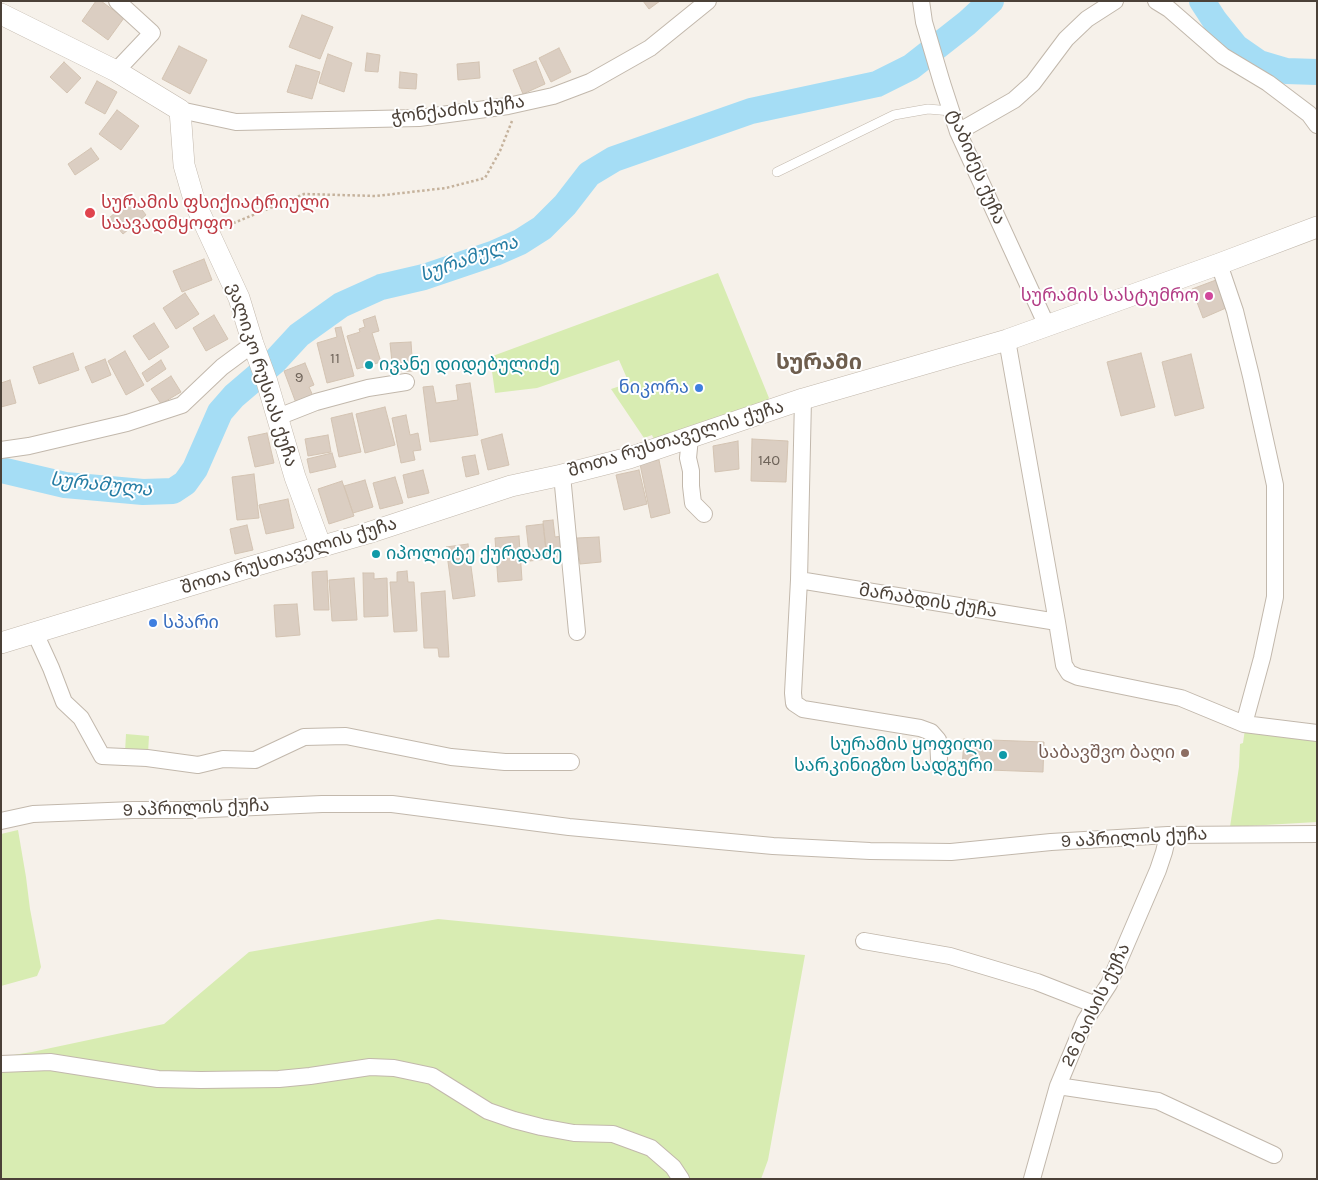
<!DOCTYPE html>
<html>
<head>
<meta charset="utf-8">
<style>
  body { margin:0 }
  #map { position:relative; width:1318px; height:1180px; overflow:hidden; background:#f6f1ea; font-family:Karla,sans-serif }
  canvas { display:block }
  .frame { position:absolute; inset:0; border:2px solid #4b4138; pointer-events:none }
</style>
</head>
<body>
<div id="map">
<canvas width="1318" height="1180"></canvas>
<div class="frame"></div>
</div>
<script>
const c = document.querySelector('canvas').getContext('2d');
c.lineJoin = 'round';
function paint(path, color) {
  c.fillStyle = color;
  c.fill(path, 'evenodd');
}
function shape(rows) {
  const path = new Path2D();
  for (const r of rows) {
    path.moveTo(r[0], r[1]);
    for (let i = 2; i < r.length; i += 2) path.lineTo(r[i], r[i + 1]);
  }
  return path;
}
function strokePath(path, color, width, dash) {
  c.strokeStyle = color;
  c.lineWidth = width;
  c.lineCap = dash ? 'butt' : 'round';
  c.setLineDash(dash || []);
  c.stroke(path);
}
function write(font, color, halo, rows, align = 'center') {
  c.font = font + ' Karla,"Noto Sans Georgian",sans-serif';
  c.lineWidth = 4;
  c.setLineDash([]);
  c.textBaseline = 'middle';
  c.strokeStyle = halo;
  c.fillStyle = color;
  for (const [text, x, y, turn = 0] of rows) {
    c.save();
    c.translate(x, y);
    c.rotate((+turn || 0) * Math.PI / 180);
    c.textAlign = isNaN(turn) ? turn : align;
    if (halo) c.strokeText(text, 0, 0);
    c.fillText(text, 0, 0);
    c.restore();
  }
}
paint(shape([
  [718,273,769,398,760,411,658,448,652,435,644,438,611,389,629,383,619,360,537,388,495,393,490,357],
  [1246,722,1317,732,1317,822,1230,827,1239,767,1240,744,1243,743],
  [126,734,149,736,148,754,125,752],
  [18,830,26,877,30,909,41,967,37,976,1,986,1,834],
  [438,919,805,955,768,1160,761,1179,1,1179,1,1057,32,1052,164,1024,249,952]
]), '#d8ecb2');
strokePath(shape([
  [1202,1,1215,21,1236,47,1259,63,1286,71,1317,72],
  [1,470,65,485,143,492,173,491,185,483,195,469,220,412,234,396,275,361,299,335,341,305,381,287,424,277,495,253,520,242,542,228,565,205,589,174,614,159,751,111,877,84,911,67,967,23,991,1]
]), '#a5ddf5', 26);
const building = shape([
  [96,1,101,1,124,18,108,40,82,21,96,1],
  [643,1,660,1,649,9,643,1],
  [302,15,333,27,320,59,289,47,302,15],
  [179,46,207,60,190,94,162,79,179,46],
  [559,48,571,72,551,82,539,58,559,48],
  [367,53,380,55,378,72,365,71,367,53],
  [328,54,352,63,344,92,319,83,328,54],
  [536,61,545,84,523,94,513,70,536,61],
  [64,62,81,78,67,93,50,77,64,62],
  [479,62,480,78,458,80,457,64,479,62],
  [296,65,320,72,312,99,287,92,296,65],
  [400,72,417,74,416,89,399,88,400,72],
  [97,81,117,92,105,114,85,103,97,81],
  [117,110,139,126,121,150,99,134,117,110],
  [91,148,99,159,75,175,68,164,91,148],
  [133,198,146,215,123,234,109,218,133,198],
  [204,259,212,280,182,292,173,271,204,259],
  [1216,280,1226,308,1203,318,1192,289,1216,280],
  [185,293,199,314,176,329,163,308,185,293],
  [214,315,228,339,206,351,193,328,214,315],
  [375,316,379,331,372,333,381,362,357,369,347,336,360,332,359,329,365,327,363,320,375,316],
  [154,323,169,347,149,360,133,336,154,323],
  [341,327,354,376,327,383,317,343,337,337,335,328,341,327],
  [411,342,413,371,393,372,390,343,411,342],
  [125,351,144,385,126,395,108,361,125,351],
  [73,353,79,370,39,384,33,367,73,353],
  [1141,353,1155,407,1121,416,1107,362,1141,353],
  [1191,354,1204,408,1175,416,1162,362,1191,354],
  [105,359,111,375,92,383,85,367,105,359],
  [161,360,166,369,147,382,142,373,161,360],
  [305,363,314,385,309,387,313,396,296,403,284,371,305,363],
  [171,376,181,392,161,404,151,389,171,376],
  [10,380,16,403,1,407,1,383,10,380],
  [470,383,478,435,430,442,423,387,433,386,436,403,458,400,456,385,470,383],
  [385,407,395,445,365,453,356,414,385,407],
  [352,413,361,452,339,457,331,418,352,413],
  [406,415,410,435,418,433,421,450,413,451,415,460,401,463,392,418,406,415],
  [267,433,274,463,255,467,248,437,267,433],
  [502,434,509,465,488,470,481,440,502,434],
  [328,435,331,452,308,456,305,439,328,435],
  [752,439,788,441,786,482,751,481,752,439],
  [738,441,739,469,715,472,713,446,738,441],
  [332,453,336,467,310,473,307,459,332,453],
  [475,455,479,474,466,477,462,457,475,455],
  [659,460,670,513,651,518,640,464,659,460],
  [423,470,429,493,408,498,403,475,423,470],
  [639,470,647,504,624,510,616,475,639,470],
  [254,474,259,518,237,520,232,477,254,474],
  [395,477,403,503,380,509,373,483,395,477],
  [365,480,373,507,353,513,344,486,365,480],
  [342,481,354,516,329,524,318,489,342,481],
  [288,499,294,528,266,534,259,505,288,499],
  [553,520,555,537,563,536,565,557,547,559,543,521,553,520],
  [543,524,547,559,530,561,526,526,543,524],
  [247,525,253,550,235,554,230,529,247,525],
  [519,536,522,580,498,582,495,538,519,536],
  [599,537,601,562,580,564,577,538,599,537],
  [468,544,475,596,453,599,446,547,468,544],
  [327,571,329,610,314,610,312,572,327,571],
  [407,571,408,582,414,582,417,631,394,632,390,582,397,582,397,572,407,571],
  [363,573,374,573,374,579,387,578,388,616,364,617,363,573],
  [354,578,357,620,332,621,329,580,354,578],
  [445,591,449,657,439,657,438,648,424,648,421,593,445,591],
  [297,604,300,635,276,637,274,605,297,604],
  [964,739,1044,742,1043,772,962,769,964,739]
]);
paint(building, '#dbcec2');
strokePath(building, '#d3c3b2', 1);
const service = shape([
  [777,172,894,115,928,109,951,111]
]);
const minor = shape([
  [921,1,924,22,942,83,958,132,1047,326],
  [1156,1,1169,9,1223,56,1268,83,1309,114,1317,125],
  [116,71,152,33,117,1],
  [180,110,236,122,419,118,508,106,553,96,590,82,650,48,708,1],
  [958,132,1014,100,1033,83,1066,39,1087,19,1115,1],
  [1219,264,1235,311,1251,376,1275,485,1275,597,1262,658,1244,724],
  [1007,340,1057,622,1064,665,1069,673,1078,677,1181,698,1244,724,1317,733],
  [803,399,799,580,793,693,794,703,803,709,920,728,931,732,938,740,939,759],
  [278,417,316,402,368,388,406,382],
  [690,438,688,458,691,471,691,486,693,503,704,514],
  [1,450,29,446,127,423,182,405,222,367,253,344],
  [562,475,577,632],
  [799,580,1057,622],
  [35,633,51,668,64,702,81,718,102,756,147,758,198,765,223,759,255,760,304,737,346,736,451,757,505,762,571,762],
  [1,821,33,814,133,810,189,810,322,804,392,804,569,827,773,846,870,851,951,852,1051,842,1168,835,1317,834],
  [864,941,950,956,1037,982,1096,1005],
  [1,1064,50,1062,158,1079,201,1080,279,1079,310,1076,370,1067,394,1068,432,1076,488,1111,514,1120,541,1127,574,1133,613,1134,651,1148,673,1167,681,1179],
  [1058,1086,1158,1101,1274,1155],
  [1032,1179,1058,1086,1085,1021,1109,984,1158,870,1164,852,1168,835]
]);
const tertiary = shape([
  [1,14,116,71,180,110,184,165,195,203,239,298,253,344,267,382,295,477,321,547],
  [1,643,247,568,368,533,511,486,562,475,629,458,803,399,1007,340,1219,264,1317,227]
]);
strokePath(service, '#c2b8ac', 10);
strokePath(minor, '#c2b8ac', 18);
strokePath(tertiary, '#c2b8ac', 22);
strokePath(shape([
  [224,227,304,194,376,196,446,188,485,178,500,151,512,121]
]), '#c5b29c', 2.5, [2.5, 2.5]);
strokePath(service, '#fff', 9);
strokePath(minor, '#fff', 16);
strokePath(tertiary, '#fff', 21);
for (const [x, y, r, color] of [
  [90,213,6,"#e0444e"],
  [1209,296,5,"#d1479c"],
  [369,365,5,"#0f9aa8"],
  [699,388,5,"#3f7fe0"],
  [376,554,5,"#0f9aa8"],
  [153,623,5,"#3f7fe0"],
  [1185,753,5,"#8d6e63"],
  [1003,755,5,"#0f9aa8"]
]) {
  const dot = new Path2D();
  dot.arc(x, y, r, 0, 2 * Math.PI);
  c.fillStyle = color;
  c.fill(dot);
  strokePath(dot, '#fff', 2);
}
write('15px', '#6f645a', null, [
  ["11",335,359],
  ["9",299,378],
  ["140",769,461]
]);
write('18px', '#4b4138', '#fff', [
  ["ჭონქაძის ქუჩა",458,110,-7],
  ["ტაბიძეს ქუჩა",976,167,67],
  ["ვალიკო რუსიას ქუჩა",262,375,72],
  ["შოთა რუსთაველის ქუჩა",676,439,-17],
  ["შოთა რუსთაველის ქუჩა",289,556,-17],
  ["მარაბდის ქუჩა",928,601,9],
  ["9 აპრილის ქუჩა",196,808,-2],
  ["9 აპრილის ქუჩა",1134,838,-3],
  ["26 მაისის ქუჩა",1096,1005,-64]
]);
write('18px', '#be3a42', '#fff', [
  ["სურამის ფსიქიატრიული",101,203],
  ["საავადმყოფო",101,224]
], 'left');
write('18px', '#b23c85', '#fff', [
  ["სურამის სასტუმრო",1199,296]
], 'right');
write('18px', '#0d838f', '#fff', [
  ["ივანე დიდებულიძე",379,365],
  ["იპოლიტე ქურდაძე",386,554],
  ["სურამის ყოფილი",993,745,"right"],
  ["სარკინიგზო სადგური",993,766,"right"]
], 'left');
write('18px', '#366cbe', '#fff', [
  ["ნიკორა",689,388],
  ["სპარი",163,623,"left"]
], 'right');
write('18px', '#785e54', '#fff', [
  ["საბავშვო ბაღი",1175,753]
], 'right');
write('italic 19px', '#267da4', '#fff', [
  ["სურამულა",469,259,-20],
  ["სურამულა",101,485,6]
]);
write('bold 22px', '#6e5e4e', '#fff', [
  ["სურამი",819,363]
]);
</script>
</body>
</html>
